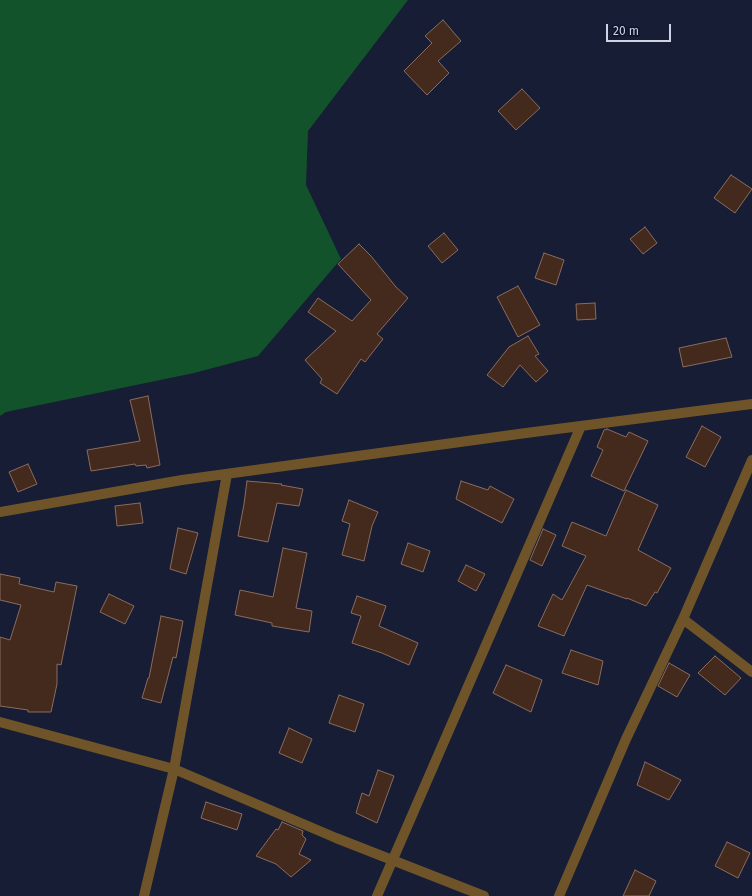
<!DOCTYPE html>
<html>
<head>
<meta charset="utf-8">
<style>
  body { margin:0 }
  #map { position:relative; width:752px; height:896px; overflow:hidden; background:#161d34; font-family:"Fira Sans",sans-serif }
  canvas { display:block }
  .scale { position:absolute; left:606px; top:24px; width:65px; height:18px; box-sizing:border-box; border:2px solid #ced4e4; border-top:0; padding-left:5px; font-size:12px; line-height:14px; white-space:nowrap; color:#ced4e4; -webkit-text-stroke:3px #0d142a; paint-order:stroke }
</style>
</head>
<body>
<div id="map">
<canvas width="752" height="896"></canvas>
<div class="scale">20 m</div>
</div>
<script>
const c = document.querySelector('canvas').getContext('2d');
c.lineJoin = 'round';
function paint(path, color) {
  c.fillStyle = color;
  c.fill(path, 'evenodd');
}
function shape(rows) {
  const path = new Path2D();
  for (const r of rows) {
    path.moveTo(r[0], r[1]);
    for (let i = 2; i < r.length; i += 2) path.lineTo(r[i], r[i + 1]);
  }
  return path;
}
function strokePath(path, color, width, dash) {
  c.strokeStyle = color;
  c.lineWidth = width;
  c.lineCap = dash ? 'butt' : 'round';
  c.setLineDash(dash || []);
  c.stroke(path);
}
paint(shape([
  [0,0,408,0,308,131,306,185,341,259,258,356,194,373,6,412,0,416]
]), '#13532c');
const building = shape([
  [443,20,461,41,438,61,449,73,427,95,404,71,432,43,425,36,443,20],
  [522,89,540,108,516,130,498,111,522,89],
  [731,175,752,189,735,213,714,198,731,175],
  [645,227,657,243,643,254,630,239,645,227],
  [444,233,458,250,442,263,428,246,444,233],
  [359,244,371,256,396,287,408,298,377,334,383,339,365,362,361,359,337,394,320,383,322,379,305,360,336,331,308,312,318,298,352,321,371,300,338,264,359,244],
  [544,253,564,260,556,285,535,278,544,253],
  [518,286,540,325,518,337,497,297,518,286],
  [595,303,596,319,577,320,576,304,595,303],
  [528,336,539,354,535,356,548,371,536,382,520,365,503,387,487,375,509,347,528,336],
  [726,338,732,357,683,367,679,348,726,338],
  [148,396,160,465,147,468,146,465,136,466,135,464,91,471,87,450,140,441,130,400,148,396],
  [702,426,721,437,705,467,686,457,702,426],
  [607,429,626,437,629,432,648,441,624,491,591,476,603,450,597,447,604,430,607,429],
  [28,464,37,484,18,492,9,472,28,464],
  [247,481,282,484,281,485,303,489,299,506,277,503,268,542,238,536,244,504,247,481],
  [461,481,488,490,490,486,514,499,502,523,456,499,461,481],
  [626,490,658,505,638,550,671,568,657,593,655,592,646,606,627,598,627,599,587,585,564,636,538,626,553,594,562,600,586,556,562,546,572,522,606,536,626,490],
  [349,500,378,512,372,526,364,561,342,555,350,524,342,521,349,500],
  [140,503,143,523,117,526,115,506,140,503],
  [178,528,198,533,186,574,170,569,178,528],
  [543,529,556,535,542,566,530,560,543,529],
  [408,543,430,551,423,572,401,564,408,543],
  [283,548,307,553,296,608,312,611,309,632,272,626,272,623,235,615,240,590,273,597,283,548],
  [466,565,485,574,476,591,458,581,466,565],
  [0,574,20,578,19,584,54,592,56,582,77,586,61,665,57,664,57,684,51,712,28,712,28,710,0,706,0,637,10,640,21,605,0,600,0,574],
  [109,594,134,606,125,624,100,612,109,594],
  [357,596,386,606,379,626,418,643,409,665,382,653,352,643,361,616,351,613,357,596],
  [161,616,183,621,176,658,173,657,161,703,142,698,148,678,149,678,161,616],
  [571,650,603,661,598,685,562,673,571,650],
  [715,656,741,678,725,695,698,673,715,656],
  [669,663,690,675,677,697,658,686,669,663],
  [506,665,542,680,531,712,493,693,506,665],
  [339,695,364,704,355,732,329,723,339,695],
  [289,728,312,739,302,763,279,753,289,728],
  [645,762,681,780,669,800,637,785,645,762],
  [378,770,394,776,377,823,356,813,362,793,369,796,378,770],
  [206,802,242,814,237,830,201,818,206,802],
  [282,822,303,831,302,835,306,839,299,854,311,860,291,877,276,864,256,856,276,829,278,830,282,822],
  [727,842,750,853,738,878,715,866,727,842],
  [635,870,656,881,649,896,623,896,635,870]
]);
paint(building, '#44291d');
strokePath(building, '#8b6c5e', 1);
strokePath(shape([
  [0,512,182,480,526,433,752,404],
  [683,619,752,672],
  [0,722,174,769,336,838,484,896],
  [144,896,174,769,227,474],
  [377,896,581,426],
  [559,896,626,739,683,619,752,460]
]), '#6f5429', 10);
</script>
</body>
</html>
